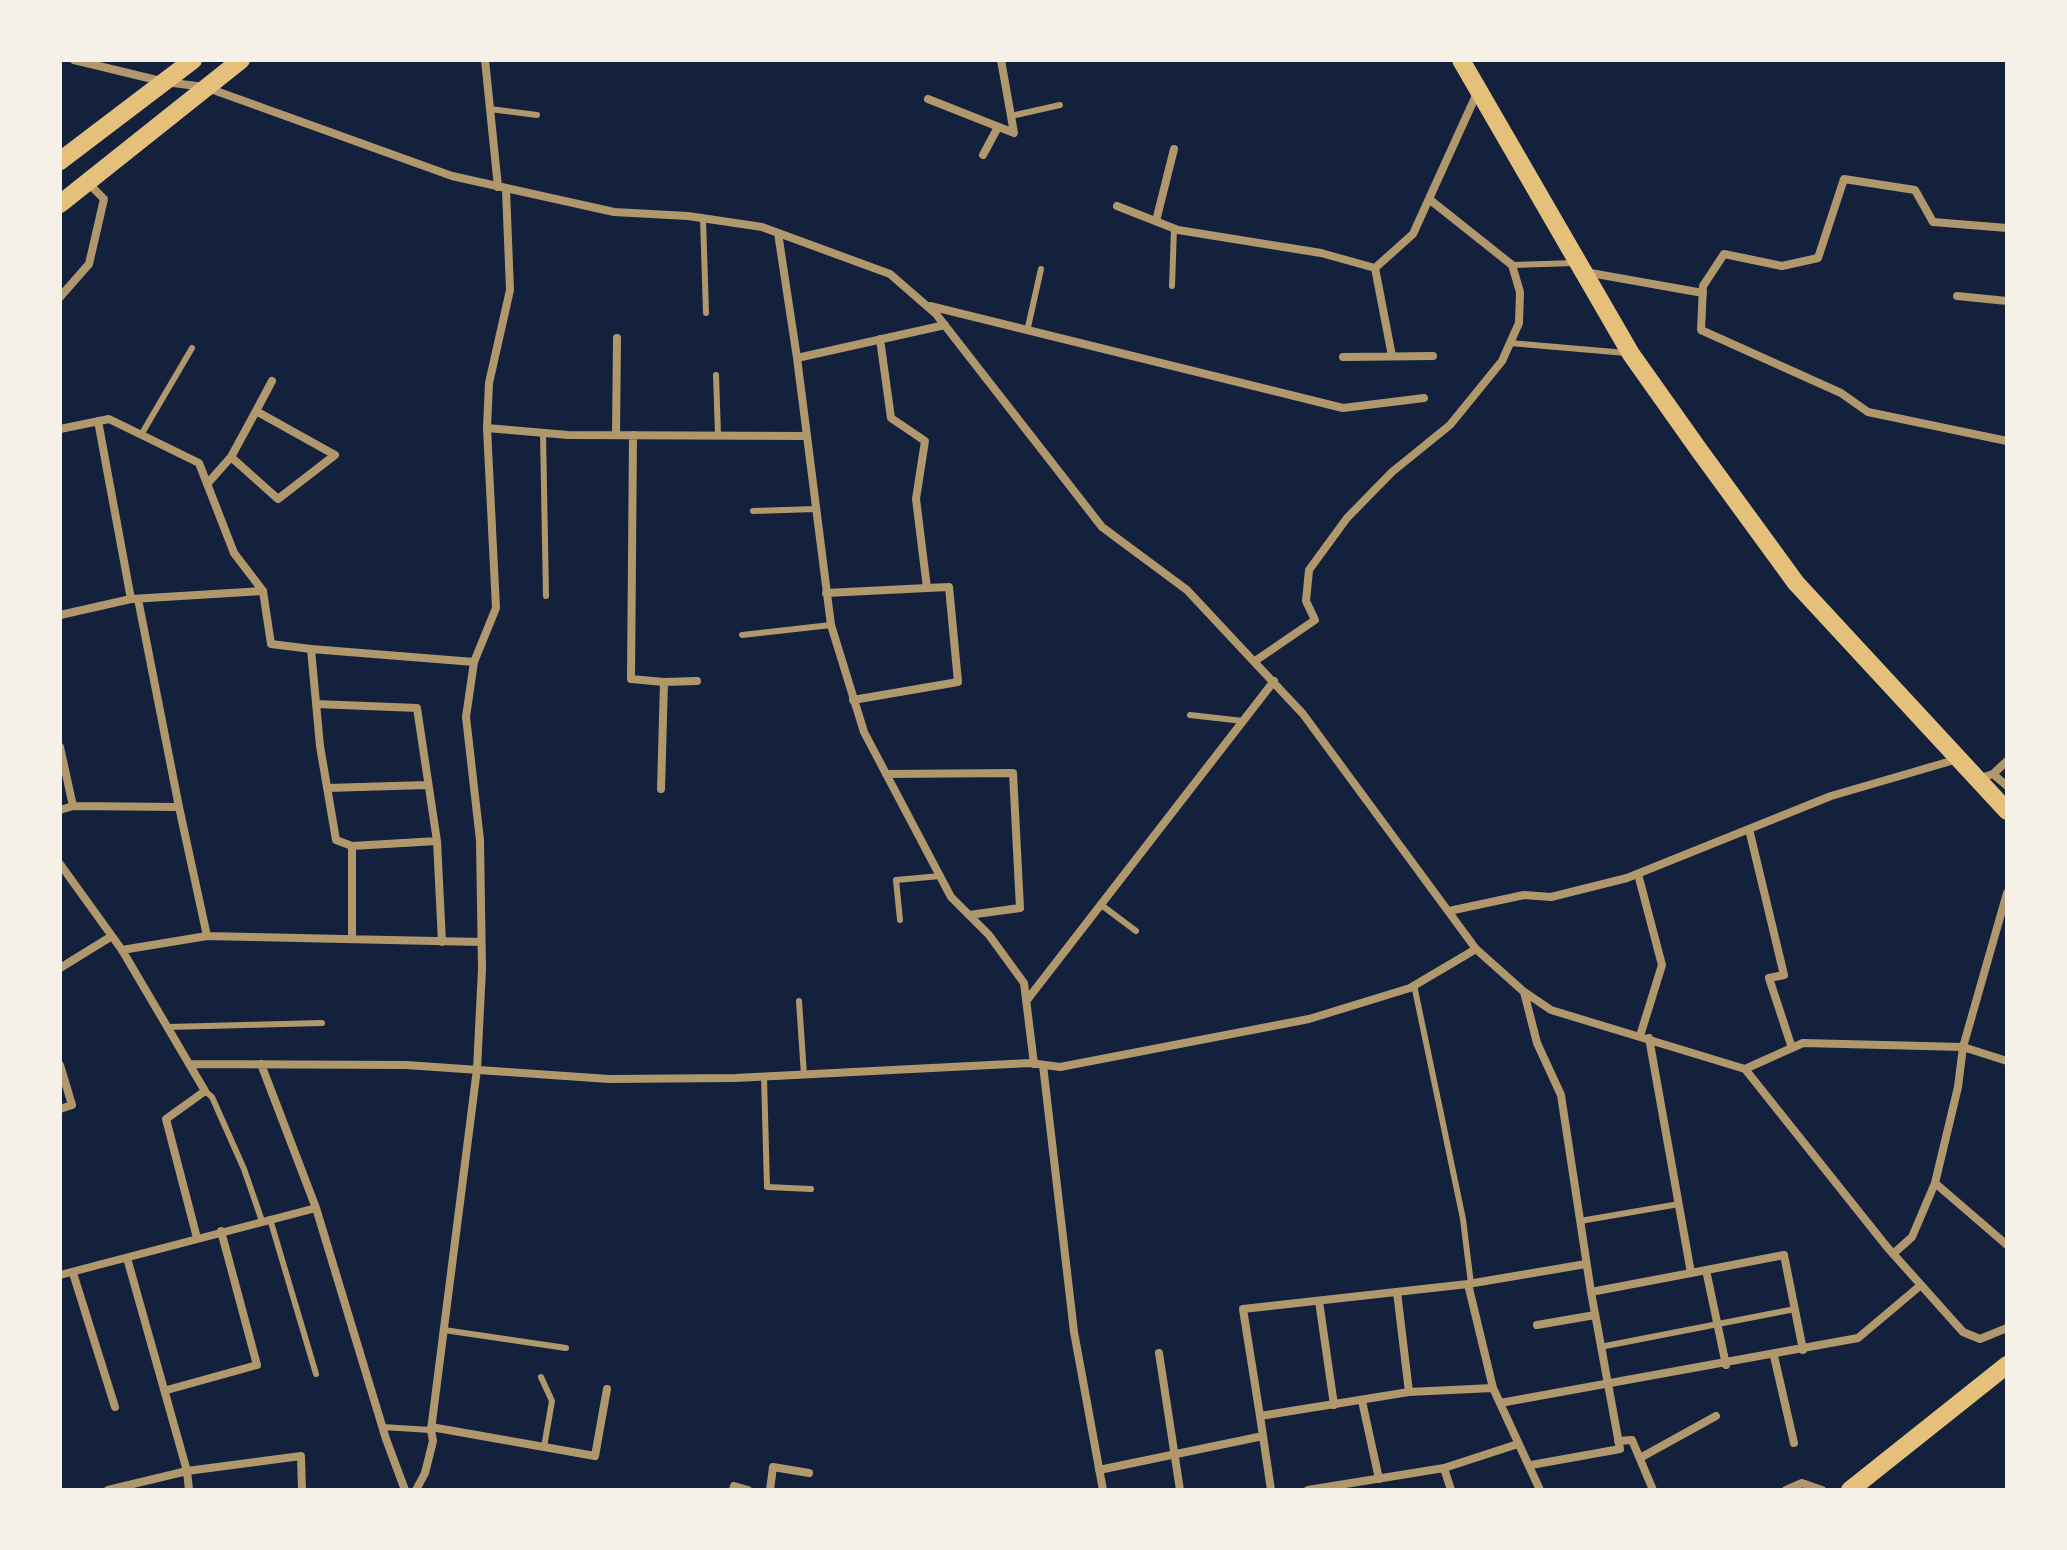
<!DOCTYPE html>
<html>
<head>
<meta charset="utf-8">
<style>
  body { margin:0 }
  #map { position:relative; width:2067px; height:1550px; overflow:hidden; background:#14213d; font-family:"DejaVu Sans",sans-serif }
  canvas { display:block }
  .frame { position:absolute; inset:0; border:62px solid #f6f1e7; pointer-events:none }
</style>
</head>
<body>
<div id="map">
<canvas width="2067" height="1550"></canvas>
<div class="frame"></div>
</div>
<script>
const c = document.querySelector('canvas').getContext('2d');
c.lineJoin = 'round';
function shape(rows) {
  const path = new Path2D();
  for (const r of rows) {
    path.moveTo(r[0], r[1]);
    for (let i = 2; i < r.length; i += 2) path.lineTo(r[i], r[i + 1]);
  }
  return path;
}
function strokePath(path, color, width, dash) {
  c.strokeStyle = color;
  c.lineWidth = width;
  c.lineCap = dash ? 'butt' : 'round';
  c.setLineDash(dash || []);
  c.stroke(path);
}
strokePath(shape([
  [490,109,537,115],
  [1011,116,1060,105],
  [703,218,706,313],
  [1512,265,1575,263],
  [1172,286,1174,228],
  [1028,327,1041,269],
  [1510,343,1626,353],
  [716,375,718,435],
  [543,433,546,596],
  [141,435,192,348],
  [753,511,816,509],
  [742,635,831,625],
  [1190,715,1243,721],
  [1100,904,1136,931],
  [900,920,896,880,940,876],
  [1414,985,1463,1219,1471,1284],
  [799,1001,804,1075],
  [168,1027,322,1023],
  [764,1077,767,1187,811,1189],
  [205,1091,212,1097,244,1169,262,1221],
  [270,1219,316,1374],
  [1580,1221,1679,1204],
  [444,1330,566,1348],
  [1600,1347,1795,1309],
  [541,1377,552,1401,544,1447],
  [382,1427,431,1430]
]), '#b1986c', 6);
strokePath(shape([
  [74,60,165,82,205,87,452,176,614,212,688,216,762,227,890,274,936,314,1102,527,1187,590,1303,714,1476,949,1523,991,1551,1010,1745,1069,1887,1247,1963,1332,1980,1339,2007,1328],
  [485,60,498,187],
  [928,99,1014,133,1001,60],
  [983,155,998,127],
  [1117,206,1178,230,1321,253,1375,268,1413,234,1478,91],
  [1156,221,1174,149],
  [2007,228,1933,222,1915,190,1844,179,1818,258,1782,266,1724,254,1703,286,1701,330,1841,393,1868,412,2007,441],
  [778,233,797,358],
  [1375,268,1392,356],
  [1585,272,1703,293],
  [1957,296,2007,301],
  [60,297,89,264,104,199,88,183],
  [930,306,1343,408,1424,398],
  [1343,357,1433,356],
  [256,411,335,455,278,499,231,457,256,411],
  [256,411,272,381],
  [98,421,131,599],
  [487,428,568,435,807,436,797,358,945,325],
  [60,429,109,419,199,463,234,553,263,591,271,644,311,649,320,746,336,840,352,846,352,939],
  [616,435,617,338],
  [633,435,631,679,664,682,661,789],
  [807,436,831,625,864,732,951,897,989,935,1024,983,1034,1064],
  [207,484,231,457],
  [826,593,927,588,916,499,925,441,891,418,880,339],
  [60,615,131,599,263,591],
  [311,649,474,662],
  [1255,661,1315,620,1306,601,1309,570,1347,518,1392,472,1450,425,1502,361,1519,323,1520,292,1512,265,1429,199],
  [664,682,697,681],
  [853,700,958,682,949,587,927,588],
  [316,704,417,708,437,841,442,942],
  [60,747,73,806],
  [886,774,1013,773,1020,908,969,915],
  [1993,774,2007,786],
  [1978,779,1993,774,2007,761],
  [327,788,427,785],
  [60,810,73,806,179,807,138,599],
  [1749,829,1784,975,1769,978,1792,1048],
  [352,846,437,841],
  [60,864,122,950,205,1091,166,1119,197,1238],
  [1638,874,1662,965,1640,1036],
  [1449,911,1524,895,1551,897,1627,878,1831,796,1958,759],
  [207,936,481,942],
  [122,950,207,936,179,807],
  [60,968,112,936],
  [1524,992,1537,1043,1561,1095,1591,1292,1620,1449,1531,1465],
  [1027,1000,1274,681],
  [1649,1038,1691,1273,1784,1255,1803,1350],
  [189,1064,406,1065,609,1079,735,1078,1030,1063,1060,1067,1309,1019,1410,988,1476,949],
  [261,1064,316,1208,386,1439,405,1490],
  [60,1065,72,1105,60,1109],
  [1043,1065,1074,1332,1103,1490],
  [1745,1069,1803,1043,1963,1047,2007,1061],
  [1935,1183,2007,1245],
  [1893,1254,1912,1237,1935,1183,1958,1087,1963,1047,2007,893],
  [127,1258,187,1471,301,1456,302,1490],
  [1706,1270,1726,1365],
  [73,1273,115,1407],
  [60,1275,316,1208],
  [1468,1284,1586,1264],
  [1397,1292,1409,1392],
  [1591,1292,1691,1273],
  [1319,1301,1334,1405],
  [1537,1325,1595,1315],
  [1159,1353,1180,1490],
  [1774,1356,1794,1443],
  [1493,1388,1540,1490],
  [167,1390,257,1365,221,1231],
  [1362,1401,1379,1479],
  [1500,1403,1858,1338,1921,1285],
  [1260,1416,1409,1392,1493,1388,1468,1284,1243,1309,1260,1416,1271,1490],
  [431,1427,595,1456,607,1389],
  [1618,1441,1632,1440,1653,1490],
  [1640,1458,1716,1416],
  [1444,1468,1518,1444],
  [1099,1470,1263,1436],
  [108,1490,187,1471,189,1490],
  [416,1490,425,1473,433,1441,431,1430,477,1069,482,969,480,840,466,717,474,662,496,608,487,428,489,383,510,290,506,190],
  [733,1490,734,1486,748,1490],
  [770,1490,773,1467,809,1473],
  [1308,1490,1444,1468,1451,1490],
  [1786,1490,1802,1483,1822,1490]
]), '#b1986c', 8);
strokePath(shape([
  [1461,60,1631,354,1699,450,1796,583,2007,811],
  [60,161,193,60],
  [60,204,241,60],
  [1850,1490,2007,1365]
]), '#e5c07b', 18);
</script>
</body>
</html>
